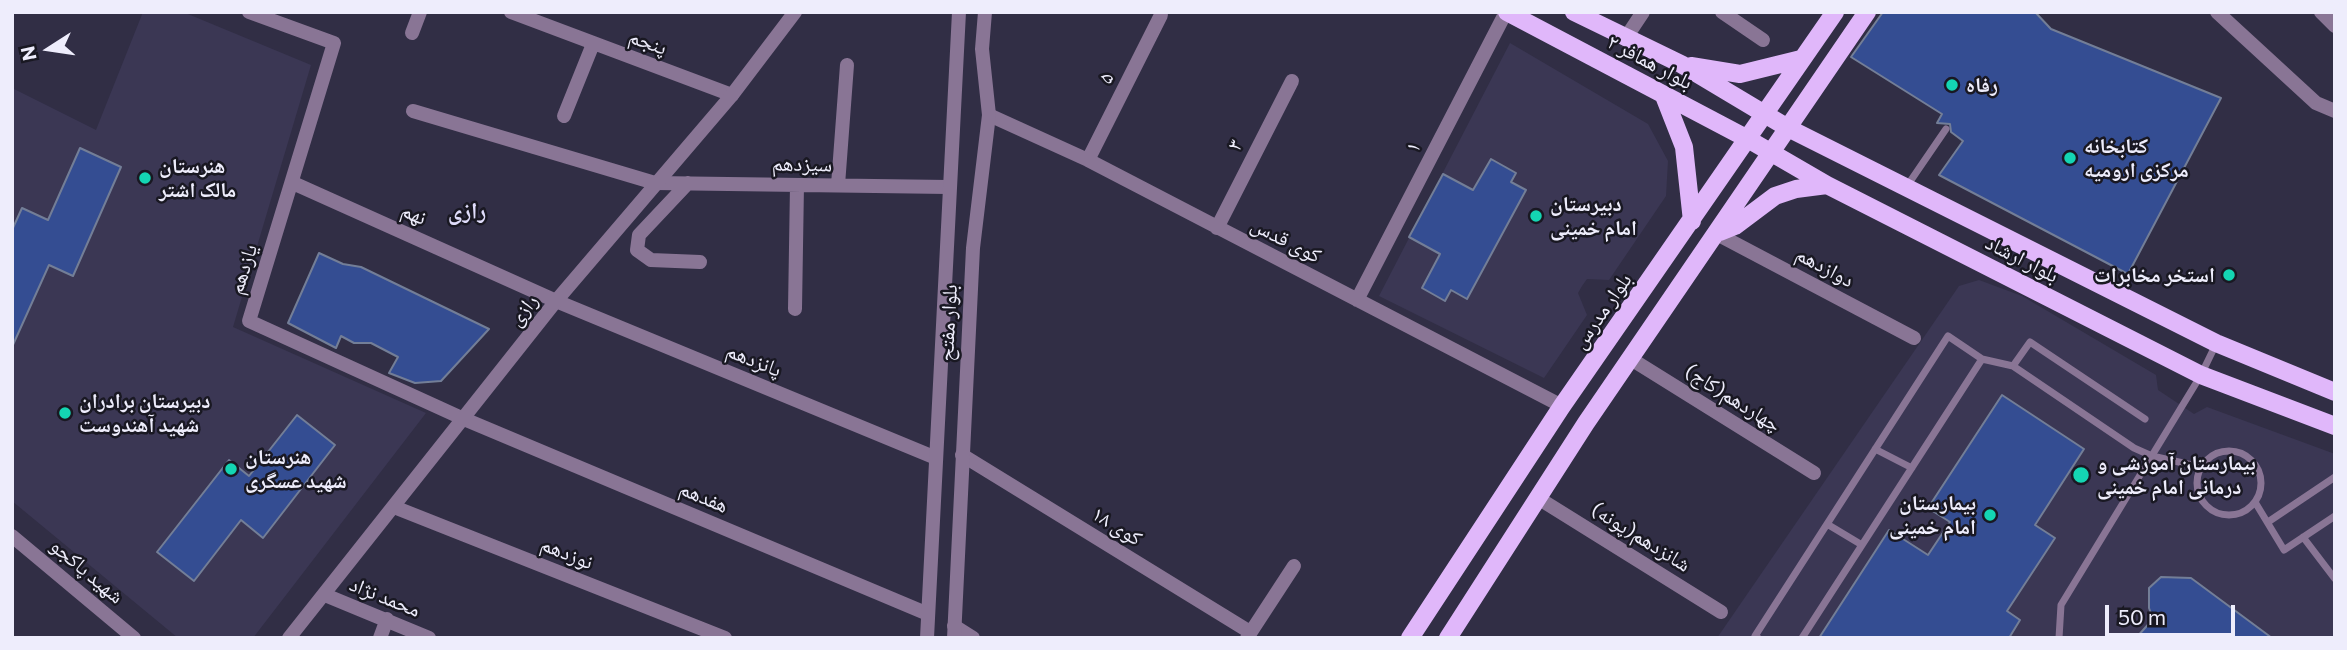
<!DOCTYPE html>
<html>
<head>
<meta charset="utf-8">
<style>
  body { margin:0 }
  #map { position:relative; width:2347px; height:650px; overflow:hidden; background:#312e45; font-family:Commissioner,sans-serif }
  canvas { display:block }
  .frame { position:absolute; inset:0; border:14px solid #eeedfc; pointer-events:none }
  .north { position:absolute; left:14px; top:14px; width:70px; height:70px; -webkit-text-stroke:5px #191822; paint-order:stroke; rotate:258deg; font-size:19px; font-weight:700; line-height:28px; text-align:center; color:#eeedfc }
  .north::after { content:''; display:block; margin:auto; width:24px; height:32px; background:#eeedfc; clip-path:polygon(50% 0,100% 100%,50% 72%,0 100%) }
  .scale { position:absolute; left:2105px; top:605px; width:130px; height:32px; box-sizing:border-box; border:4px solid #eeedfc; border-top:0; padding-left:9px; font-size:21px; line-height:24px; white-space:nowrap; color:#eeedfc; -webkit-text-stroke:5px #191822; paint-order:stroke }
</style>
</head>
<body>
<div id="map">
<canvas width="2347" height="650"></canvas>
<div class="frame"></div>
<div class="north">N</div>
<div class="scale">50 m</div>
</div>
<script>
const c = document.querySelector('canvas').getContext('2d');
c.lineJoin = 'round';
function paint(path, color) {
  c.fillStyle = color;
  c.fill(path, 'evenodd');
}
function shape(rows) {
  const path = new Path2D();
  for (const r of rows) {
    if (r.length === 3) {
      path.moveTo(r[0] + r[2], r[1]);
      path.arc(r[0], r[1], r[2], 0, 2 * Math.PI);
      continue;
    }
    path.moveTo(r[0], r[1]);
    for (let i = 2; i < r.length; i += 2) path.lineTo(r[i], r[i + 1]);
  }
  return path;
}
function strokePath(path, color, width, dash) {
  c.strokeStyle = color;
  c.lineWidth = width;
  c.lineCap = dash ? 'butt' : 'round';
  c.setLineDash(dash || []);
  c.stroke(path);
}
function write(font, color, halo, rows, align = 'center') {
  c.font = font + ' Commissioner,"Noto Naskh Arabic",sans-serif';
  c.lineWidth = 5;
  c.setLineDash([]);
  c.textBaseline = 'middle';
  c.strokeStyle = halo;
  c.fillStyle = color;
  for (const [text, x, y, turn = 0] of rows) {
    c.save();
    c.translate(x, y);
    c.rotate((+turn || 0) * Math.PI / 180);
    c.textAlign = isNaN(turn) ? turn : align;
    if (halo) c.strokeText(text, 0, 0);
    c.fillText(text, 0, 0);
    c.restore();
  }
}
paint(shape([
  [143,12,183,12,311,65,233,327,426,413,253,638,178,638,12,501,12,88,96,130],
  [1510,43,1648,124,1668,161,1666,196,1609,280,1587,279,1582,286,1578,293,1587,315,1544,378,1379,296],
  [1979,280,2022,296,2156,375,2158,390,2194,414,2207,407,2335,454,2335,638,1717,638,1959,286]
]), '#3b3754');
const building = shape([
  [1883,12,2035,12,2051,29,2221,98,2128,274,1939,175,1963,141,1951,132,1950,124,1937,123,1942,114,1851,57,1883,12],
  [80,148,121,167,73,276,49,265,12,347,12,230,22,208,48,220,80,148],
  [1491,159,1516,173,1511,182,1526,190,1467,299,1451,290,1445,301,1422,288,1440,254,1409,237,1443,174,1473,190,1491,159],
  [319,253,343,264,361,267,489,329,441,381,415,383,389,373,398,357,371,343,354,343,341,336,336,348,288,323,319,253],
  [2002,395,2084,449,2035,525,2055,538,2007,611,2020,620,2009,638,1819,638,1889,530,1928,555,1950,522,1928,508,2002,395],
  [297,415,335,445,263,538,241,520,194,581,157,552,229,460,249,476,297,415],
  [2161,577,2191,578,2272,638,2136,638,2153,619,2149,608,2149,588,2161,577]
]);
paint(building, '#344d92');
strokePath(building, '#737e97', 2);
strokePath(shape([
  [1907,186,1946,129],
  [1982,359,2013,366],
  [2145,419,2030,342,2013,366,2134,448,2152,456,2201,467],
  [1875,449,1912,468],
  [2229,483,32],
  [2255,502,2284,550,2335,516],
  [2268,522,2335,477],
  [1827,524,1862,545],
  [2303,537,2335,579],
  [1758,638,1755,636,1948,336,1982,359,1802,638],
  [2059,638,2061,605,2201,375,2216,344]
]), '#897595', 7);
strokePath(shape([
  [249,12,334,43,249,321,464,419,928,614],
  [511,12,732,95],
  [1722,12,1763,40],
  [2217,12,2316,103,2335,111],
  [2321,12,2335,26],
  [412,33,420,12],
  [1625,39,1643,12],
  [413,111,655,183,948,187],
  [989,115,1088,160,1562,406],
  [564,116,593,44],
  [1088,160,1161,15],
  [293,183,556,301,936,458],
  [688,183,639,235,637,250,651,260,700,262],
  [838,185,847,65],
  [1217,228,1292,81],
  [1717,234,1914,338],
  [1357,300,1506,12],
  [795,309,797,185],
  [1631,359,1814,473],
  [962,455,1250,632],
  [1538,498,1721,612],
  [394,507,725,638],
  [12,536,134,638],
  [325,595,429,638],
  [954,626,973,638],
  [380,638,387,619],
  [1247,638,1294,566]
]), '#897595', 14);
strokePath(shape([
  [289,638,556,301,732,95,795,12],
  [927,638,959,12],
  [954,638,973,248,989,115,982,49,985,12]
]), '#897595', 14);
strokePath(shape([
  [1507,12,1746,138,1827,185,2201,375,2335,426],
  [1574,12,1681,64,1788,128,2216,343,2335,392],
  [1691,66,1740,74,1801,59],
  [1664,96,1684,147,1692,221],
  [1720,232,1735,226,1775,196,1796,189,1827,185],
  [1410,638,1562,406,1835,12],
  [1448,638,1586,423,1867,12]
]), '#e0b7fa', 18);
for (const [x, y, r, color] of [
  [1952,85,7,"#14d5b3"],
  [2070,158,7,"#14d5b3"],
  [145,178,7,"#14d5b3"],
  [1536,216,7,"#14d5b3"],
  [2229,275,7,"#14d5b3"],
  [65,413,7,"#14d5b3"],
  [231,469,7,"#14d5b3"],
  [2081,475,9,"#14d5b3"],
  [1990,515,7,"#14d5b3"]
]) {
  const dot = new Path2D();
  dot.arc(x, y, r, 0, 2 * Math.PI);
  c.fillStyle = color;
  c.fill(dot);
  strokePath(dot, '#191822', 2.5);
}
write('21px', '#eeedfc', '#191822', [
  ["پنجم",648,42,20],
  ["بلوار همافر ۲",1650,62,28],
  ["۵",1106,78,-63],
  ["۳",1235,145,-63],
  ["۱",1413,147,-63],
  ["سیزدهم",802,164,1],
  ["نهم",414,214,24],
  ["کوی قدس",1286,240,27],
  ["بلوار ارشاد",2022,259,27],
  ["دوازدهم",1825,267,28],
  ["یازدهم",243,269,-72],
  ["رازی",523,310,-52],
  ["بلوار مدرس",1602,311,-55],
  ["بلوار مفتح",948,323,-87],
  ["پانزدهم",754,360,22],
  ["چهاردهم(کاج)",1733,398,32],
  ["هفدهم",704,497,23],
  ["کوی ۱۸",1117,526,32],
  ["شانزدهم(پونه)",1641,537,32],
  ["نوزدهم",567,553,22],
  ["شهید پاکجو",87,571,40],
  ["محمد نژاد",385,597,22]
]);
write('bold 21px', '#eeedfc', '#191822', [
  ["رفاه",1966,85],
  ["کتابخانه",2084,146],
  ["مرکزی ارومیه",2084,170],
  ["هنرستان",159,166],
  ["مالک اشتر",159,190],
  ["دبیرستان",1550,204],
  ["امام خمینی",1550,228],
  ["استخر مخابرات",2215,275,"right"],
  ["دبیرستان برادران",79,401],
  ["شهید آهندوست",79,425],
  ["هنرستان",245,457],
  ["شهید عسگری",245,481],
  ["بیمارستان آموزشی و",2097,463],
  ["درمانی امام خمینی",2097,487],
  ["بیمارستان",1976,503,"right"],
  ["امام خمینی",1976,527,"right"]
], 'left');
write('bold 23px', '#e0ddfb', '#191822', [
  ["رازی",467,211]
]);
</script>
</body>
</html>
